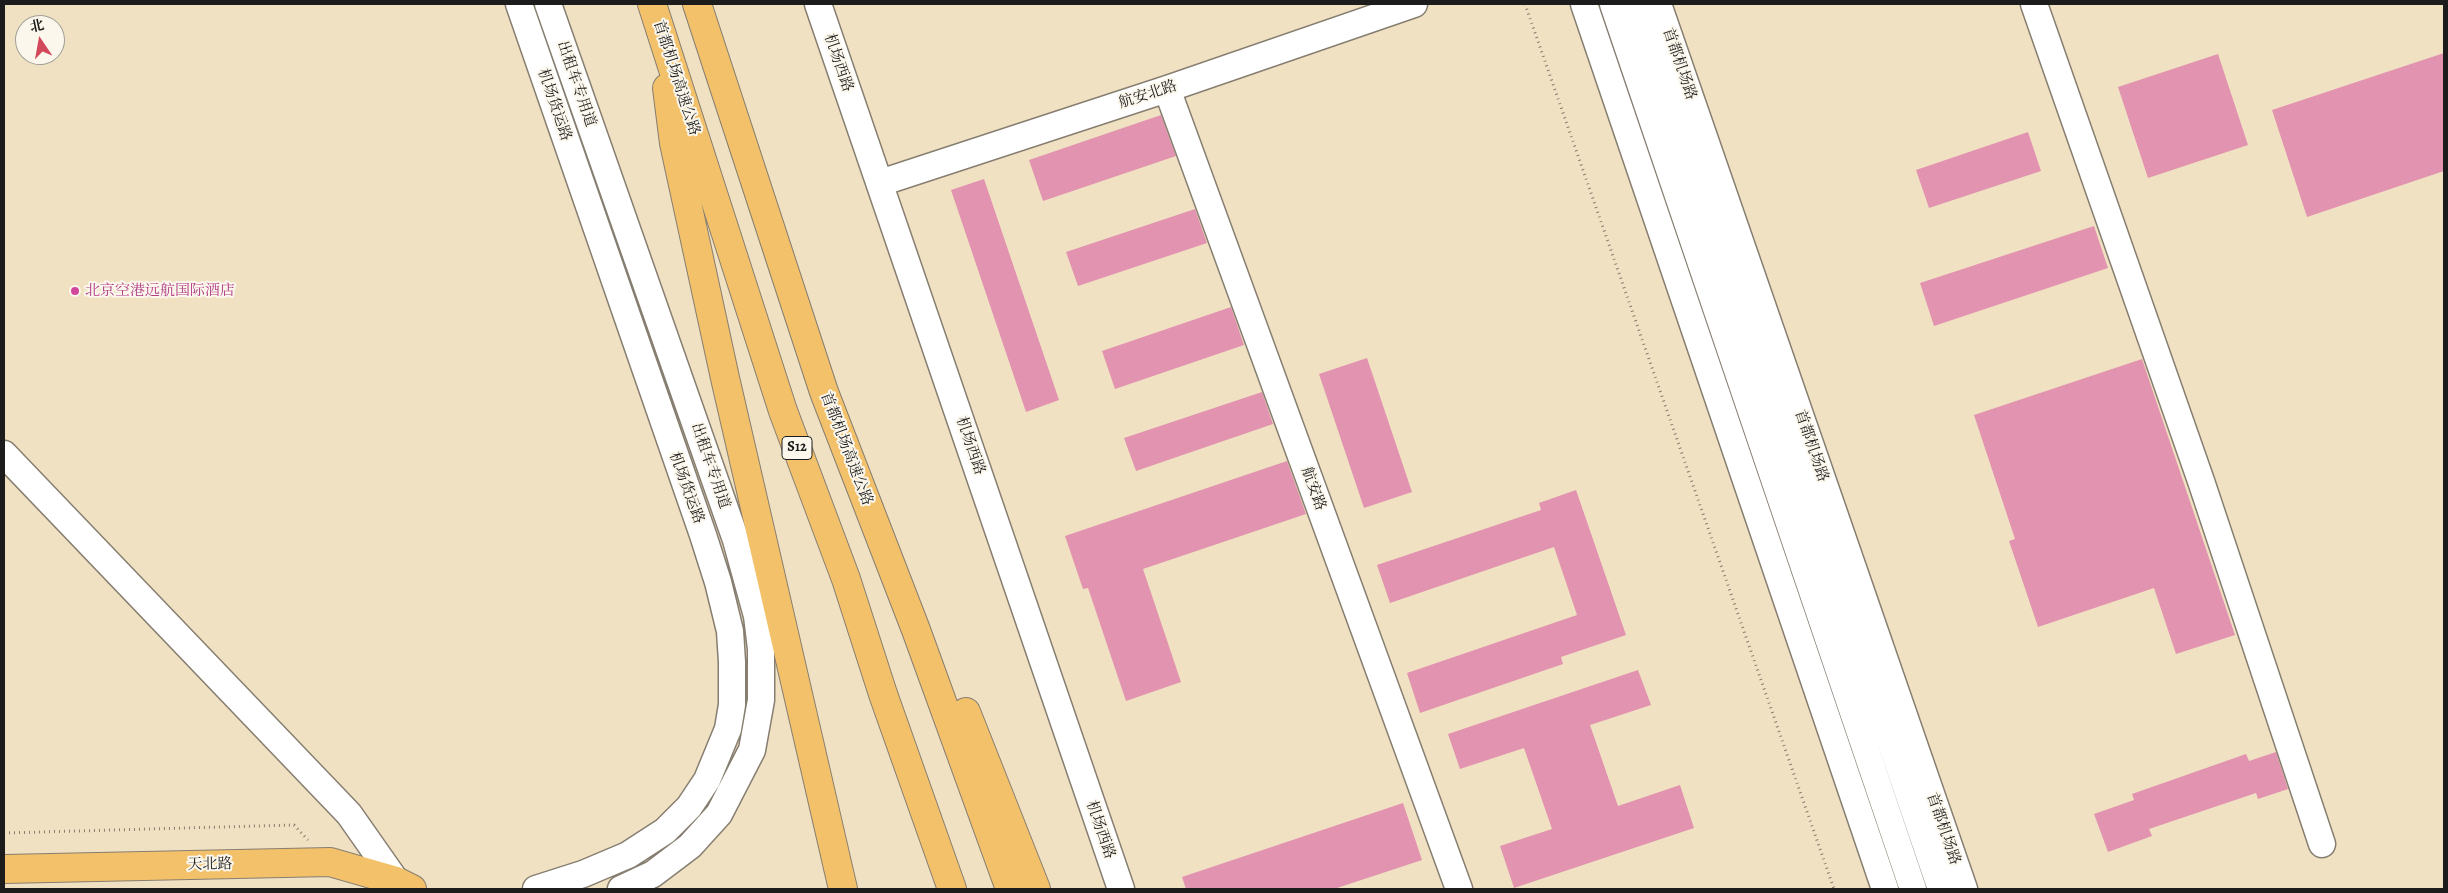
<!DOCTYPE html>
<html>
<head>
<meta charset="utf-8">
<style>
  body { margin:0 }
  #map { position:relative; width:2448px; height:893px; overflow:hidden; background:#f1e1c3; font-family:Alegreya,"Noto Serif SC",serif }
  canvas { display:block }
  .frame { position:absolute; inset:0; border:5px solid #1c1c1c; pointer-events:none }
  .north { position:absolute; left:15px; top:15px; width:50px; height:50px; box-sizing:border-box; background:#fbf7ec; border:1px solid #a29f99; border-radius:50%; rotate:348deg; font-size:14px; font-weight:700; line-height:20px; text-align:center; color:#1c1c1c }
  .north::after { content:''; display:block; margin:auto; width:18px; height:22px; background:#d1495b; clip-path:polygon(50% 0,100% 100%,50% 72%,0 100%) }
</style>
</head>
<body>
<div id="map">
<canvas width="2448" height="893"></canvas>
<div class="frame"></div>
<div class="north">北</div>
</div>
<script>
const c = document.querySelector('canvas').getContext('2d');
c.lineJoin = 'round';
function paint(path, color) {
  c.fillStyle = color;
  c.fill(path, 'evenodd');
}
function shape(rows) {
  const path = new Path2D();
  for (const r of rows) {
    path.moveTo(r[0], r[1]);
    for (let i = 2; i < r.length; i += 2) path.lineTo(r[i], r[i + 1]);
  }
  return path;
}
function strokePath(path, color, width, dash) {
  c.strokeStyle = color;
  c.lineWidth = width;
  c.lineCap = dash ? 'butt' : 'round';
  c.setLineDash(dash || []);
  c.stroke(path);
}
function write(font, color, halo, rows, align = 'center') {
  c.font = font + ' Alegreya,"Noto Serif SC",serif';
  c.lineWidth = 4;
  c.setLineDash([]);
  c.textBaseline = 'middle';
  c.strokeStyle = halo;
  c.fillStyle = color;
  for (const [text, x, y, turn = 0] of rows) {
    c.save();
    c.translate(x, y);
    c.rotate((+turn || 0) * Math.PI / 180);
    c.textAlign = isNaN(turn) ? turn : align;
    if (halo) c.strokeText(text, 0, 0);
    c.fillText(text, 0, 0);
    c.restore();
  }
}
paint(shape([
  [2444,53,2444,171,2307,217,2272,110],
  [2218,54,2248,145,2148,178,2118,87],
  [1161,115,1176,156,1043,201,1029,160],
  [2028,132,2041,171,1929,208,1916,170],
  [984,179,1059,400,1026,412,951,190],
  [1195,209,1207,243,1078,286,1066,252],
  [2094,226,2108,268,1934,326,1920,283],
  [1231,307,1244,345,1115,389,1102,351],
  [1367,358,1412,492,1364,508,1319,374],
  [2142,359,2235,635,2176,654,2154,588,2038,627,2009,541,2015,539,1974,415],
  [1262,392,1273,424,1136,471,1124,438],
  [1287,461,1306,514,1143,569,1181,682,1126,701,1088,588,1083,589,1065,536],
  [1576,490,1626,635,1561,657,1563,664,1420,713,1407,673,1577,615,1554,547,1390,603,1377,565,1541,510,1539,503],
  [1638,670,1651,705,1590,725,1618,806,1680,785,1694,828,1514,888,1500,846,1552,829,1524,748,1460,769,1448,734],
  [2276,752,2288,789,2258,799,2256,793,2149,829,2152,836,2108,852,2094,814,2134,800,2132,794,2246,754,2249,761],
  [1403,803,1422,860,1334,889,1186,889,1182,877]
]), '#e193af');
const minor = shape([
  [519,4,703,535,718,582,730,631,732,662,732,705,728,729,707,780,689,807,665,831,628,855,583,874,536,889],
  [548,4,736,540,757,616,761,649,761,700,752,750,719,814,690,846,653,874,621,889],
  [818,4,1121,889],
  [1584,4,1885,889],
  [1613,4,1913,889],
  [1638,4,1941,889],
  [1658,4,1964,889],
  [2034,4,2201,481,2322,844],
  [1167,89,1459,889],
  [880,183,1167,89,1414,4],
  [4,454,349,814,396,881,397,889]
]);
const major = shape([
  [4,869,330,862,396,881,412,889]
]);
const highway = shape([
  [652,4,783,411,846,579,883,694,952,889],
  [697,4,824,392,916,630,1010,889],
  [667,88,674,143,725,378,843,889],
  [966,712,1036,889]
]);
strokePath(minor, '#867e70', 29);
strokePath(major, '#867e70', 30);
strokePath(highway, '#867e70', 30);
strokePath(shape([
  [1525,4,1834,889],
  [4,833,294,825,308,840]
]), '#867e70', 3, [1, 4]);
strokePath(minor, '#fff', 26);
strokePath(major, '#f4c16b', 28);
strokePath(highway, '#f4c16b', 28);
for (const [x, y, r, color] of [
  [75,291,5,"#d1479c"]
]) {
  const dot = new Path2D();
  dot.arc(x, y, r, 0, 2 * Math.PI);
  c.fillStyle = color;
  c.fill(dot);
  strokePath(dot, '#fbf7ec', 2);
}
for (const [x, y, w] of [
  [797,448,30]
]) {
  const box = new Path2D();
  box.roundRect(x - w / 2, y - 11.5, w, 23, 4);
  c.fillStyle = '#fbf7ec';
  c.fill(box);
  strokePath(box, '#1c1c1c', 1);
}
write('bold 14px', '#1c1c1c', null, [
  ["S12",797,448]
]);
write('15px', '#1c1c1c', '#fbf7ec', [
  ["机场西路",838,63,71],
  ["首都机场路",1679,64,71],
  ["首都机场高速公路",676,78,72],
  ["出租车专用道",576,84,71],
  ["航安北路",1148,95,-18],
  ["机场货运路",554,105,71],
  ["机场西路",970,446,71],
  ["首都机场路",1811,446,71],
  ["首都机场高速公路",846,449,69],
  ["出租车专用道",710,466,71],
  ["机场货运路",686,488,70],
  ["航安路",1313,489,70],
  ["首都机场路",1943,829,71],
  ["机场西路",1100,830,71],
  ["天北路",210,865,-1]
]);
write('15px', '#b23c85', '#fbf7ec', [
  ["北京空港远航国际酒店",85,291]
], 'left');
</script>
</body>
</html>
